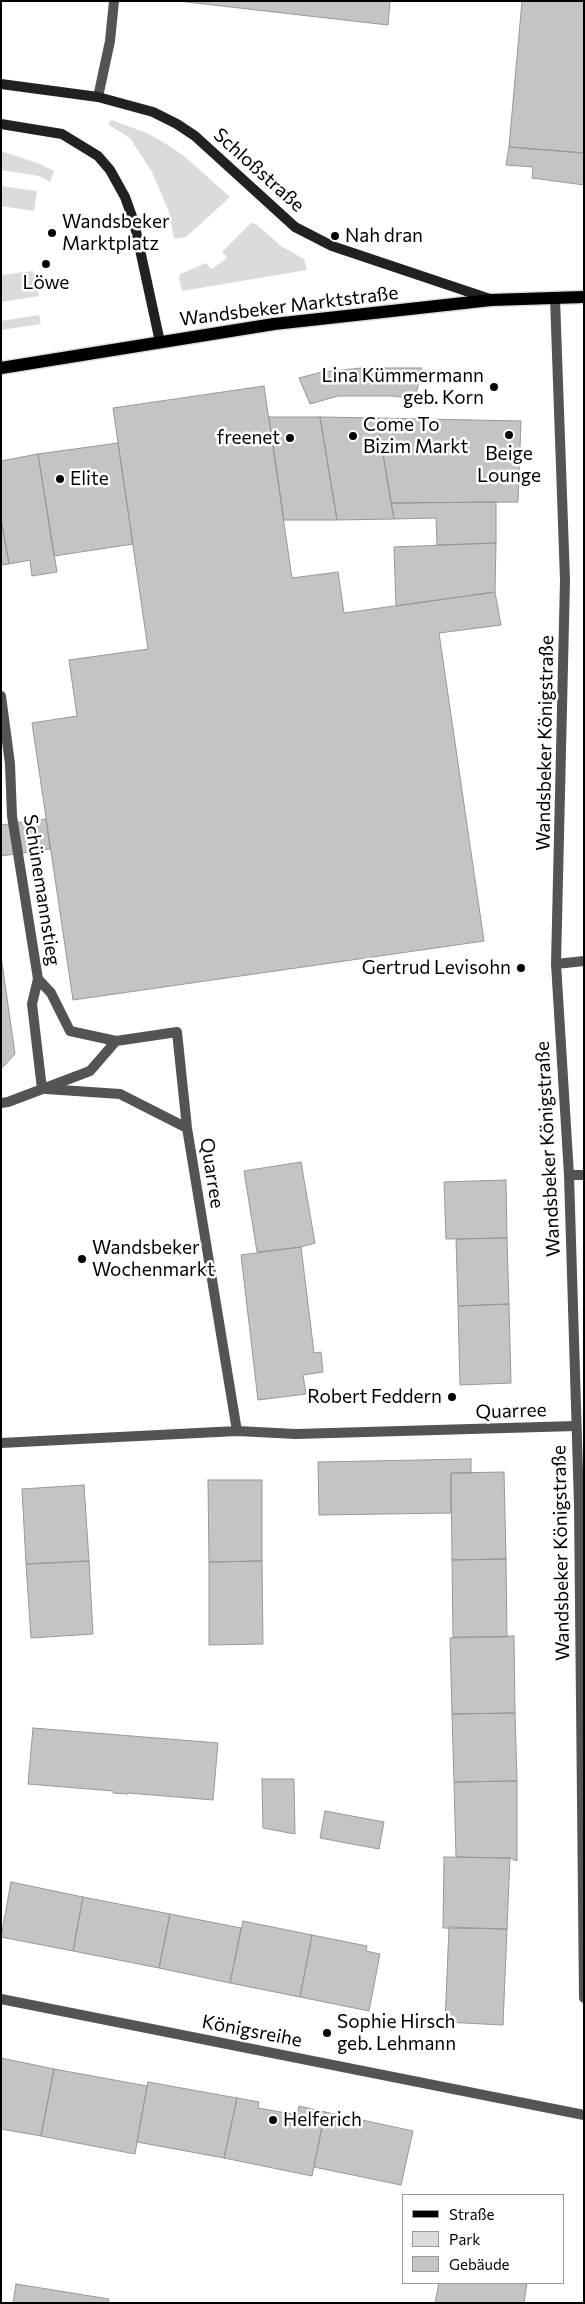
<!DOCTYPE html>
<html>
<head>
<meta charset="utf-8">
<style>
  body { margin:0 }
  #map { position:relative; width:585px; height:2304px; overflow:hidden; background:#fff; font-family:Commissioner,sans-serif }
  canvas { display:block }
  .frame { position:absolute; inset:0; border:2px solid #000; pointer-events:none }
  .legend { position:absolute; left:402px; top:2194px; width:162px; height:90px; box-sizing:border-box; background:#fff; border:1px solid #999; margin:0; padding:6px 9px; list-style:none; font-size:15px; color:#000 }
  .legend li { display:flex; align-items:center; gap:10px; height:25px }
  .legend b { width:25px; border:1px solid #999 }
</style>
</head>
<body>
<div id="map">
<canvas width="585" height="2304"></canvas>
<div class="frame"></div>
<ul class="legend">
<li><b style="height:6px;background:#000"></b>Straße</li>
<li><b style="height:14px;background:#dbdbdb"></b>Park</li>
<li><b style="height:14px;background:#c4c4c4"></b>Gebäude</li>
</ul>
</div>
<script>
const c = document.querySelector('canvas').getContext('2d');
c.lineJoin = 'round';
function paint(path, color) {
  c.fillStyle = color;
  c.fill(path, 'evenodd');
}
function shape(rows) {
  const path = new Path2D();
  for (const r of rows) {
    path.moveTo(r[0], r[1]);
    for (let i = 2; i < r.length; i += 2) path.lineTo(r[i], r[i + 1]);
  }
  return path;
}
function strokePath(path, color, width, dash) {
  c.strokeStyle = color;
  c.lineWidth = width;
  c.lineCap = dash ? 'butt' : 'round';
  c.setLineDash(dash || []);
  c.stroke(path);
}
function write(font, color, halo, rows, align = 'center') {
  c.font = font + ' Commissioner,sans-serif';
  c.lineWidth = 5;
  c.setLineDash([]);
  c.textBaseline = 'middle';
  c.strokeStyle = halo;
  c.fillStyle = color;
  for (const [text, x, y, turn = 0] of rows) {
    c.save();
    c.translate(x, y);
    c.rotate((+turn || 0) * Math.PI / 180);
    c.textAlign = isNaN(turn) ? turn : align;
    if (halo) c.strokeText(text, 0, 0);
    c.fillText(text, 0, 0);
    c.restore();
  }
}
paint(shape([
  [112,120,149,134,166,144,184,156,230,197,186,237,174,239,169,212,152,172,130,138,109,125,109,122],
  [1,151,40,164,54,171,50,182,39,176,1,170],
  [1,186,37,191,34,211,1,206],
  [251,223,256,224,281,246,304,259,307,270,182,291,179,278,180,274,206,263,212,269,227,258,222,252],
  [33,271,39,296,1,302,1,275],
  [39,315,41,324,1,330,1,321]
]), '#dbdbdb');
const building = shape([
  [178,1,390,1,388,25,178,1],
  [522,1,584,1,584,153,509,147,522,1],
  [509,147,584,153,584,185,532,178,533,167,506,165,509,147],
  [361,368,422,368,415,399,393,396,338,396,310,404,299,378,322,372,361,368],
  [264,386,292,578,338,572,344,613,495,592,501,625,439,633,484,941,73,1000,32,723,77,716,69,660,148,649,113,408,264,386],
  [269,417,320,417,337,520,284,520,269,417],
  [320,417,377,418,394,519,337,520,320,417],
  [377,418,521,421,518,502,391,503,377,418],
  [118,443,133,544,54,556,38,454,118,443],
  [38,454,57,572,32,576,30,560,9,564,1,519,1,461,38,454],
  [496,502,496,543,437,545,436,518,394,519,391,503,496,502],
  [1,519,9,564,1,565,1,519],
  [496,543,495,592,396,606,394,547,496,543],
  [46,819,50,849,1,856,1,825,46,819],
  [1,956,15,1054,1,1069,1,956],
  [301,1162,315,1243,301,1247,257,1252,244,1171,301,1162],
  [506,1180,507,1238,446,1239,444,1182,506,1180],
  [507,1238,509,1304,458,1306,456,1239,507,1238],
  [301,1247,314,1353,321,1352,323,1372,303,1375,306,1394,258,1400,241,1255,301,1247],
  [509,1304,511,1383,460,1385,458,1306,509,1304],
  [471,1459,471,1473,451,1473,451,1513,319,1515,318,1462,471,1459],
  [504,1472,506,1559,452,1560,451,1473,504,1472],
  [208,1480,262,1480,262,1561,209,1562,208,1480],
  [84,1485,89,1561,26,1564,22,1489,84,1485],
  [506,1559,507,1637,453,1637,452,1560,506,1559],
  [89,1561,93,1634,31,1638,26,1564,89,1561],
  [262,1561,263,1644,209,1645,209,1562,262,1561],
  [514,1636,515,1713,452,1714,450,1638,514,1636],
  [515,1713,517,1781,454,1782,452,1714,515,1713],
  [33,1728,218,1743,213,1800,128,1793,128,1794,113,1793,113,1791,28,1784,33,1728],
  [262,1779,294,1779,295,1834,263,1828,262,1779],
  [517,1781,517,1861,510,1858,456,1857,454,1782,517,1781],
  [325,1811,384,1822,379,1849,320,1838,325,1811],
  [444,1857,510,1858,507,1929,443,1928,444,1857],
  [11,1882,83,1897,73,1951,1,1937,11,1882],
  [83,1897,170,1914,159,1968,73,1951,83,1897],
  [170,1914,241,1928,230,1983,159,1968,170,1914],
  [243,1921,312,1935,300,1997,230,1983,243,1921],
  [449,1927,507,1929,503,2025,445,2022,449,1927],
  [312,1935,367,1946,366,1951,380,1954,369,2011,300,1997,312,1935],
  [1,2058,54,2069,41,2136,1,2129,1,2058],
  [54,2069,147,2086,135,2154,41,2136,54,2069],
  [148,2082,237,2098,224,2158,137,2142,148,2082],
  [237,2098,259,2102,258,2108,297,2115,299,2106,325,2112,312,2176,224,2158,237,2098],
  [325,2112,413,2131,401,2185,314,2167,325,2112],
  [439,2283,527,2283,524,2303,435,2303,439,2283],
  [16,2284,109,2299,108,2303,13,2303,16,2284]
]);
paint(building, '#c4c4c4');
strokePath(building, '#989898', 1);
const primary = shape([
  [1,368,274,324,491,300,584,297]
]);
strokePath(primary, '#dbdbdb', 15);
strokePath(shape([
  [98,97,110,41,114,1],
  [569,1175,584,1175]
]), '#545454', 10);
strokePath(shape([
  [1,696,10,764,12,816,38,979,32,1004,42,1089],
  [556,964,584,961],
  [38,979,51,993,70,1031,116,1041],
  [46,1089,120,1094,187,1128],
  [1,1103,8,1102,90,1071,116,1041,177,1032,187,1128,237,1431],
  [1,1443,237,1431,296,1434,576,1426]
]), '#545454', 10);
strokePath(shape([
  [555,298,565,580,556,964,569,1175,579,1505,584,1998],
  [1,1999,584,2115]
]), '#545454', 10);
strokePath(shape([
  [1,84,98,97,153,112,177,124,195,136,295,227,332,246,490,299],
  [1,124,62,134,98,156,110,170,125,197,134,222,160,342]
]), '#212121', 10);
strokePath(primary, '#000', 12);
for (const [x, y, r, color] of [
  [52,233,5,"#000"],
  [335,236,5,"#000"],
  [46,264,5,"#000"],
  [494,387,5,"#000"],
  [509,435,5,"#000"],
  [353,436,5,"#000"],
  [290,438,5,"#000"],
  [60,479,5,"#000"],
  [521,968,5,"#000"],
  [82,1259,5,"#000"],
  [452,1397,5,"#000"],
  [327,2033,5,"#000"],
  [273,2120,5,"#000"]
]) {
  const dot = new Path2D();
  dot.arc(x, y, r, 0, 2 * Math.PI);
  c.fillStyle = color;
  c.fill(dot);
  strokePath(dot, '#fff', 2);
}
write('19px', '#000', '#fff', [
  ["Schloßstraße",259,170,42],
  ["Wandsbeker Marktstraße",289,306,-7],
  ["Wandsbeker Königstraße",545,743,-89],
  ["Schünemannstieg",42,890,81],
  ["Wandsbeker Königstraße",548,1149,-93],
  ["Quarree",212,1173,81],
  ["Quarree",511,1411,-2],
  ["Wandsbeker Königstraße",561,1553,-91],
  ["Königsreihe",252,2031,11]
]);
write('19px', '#000', '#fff', [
  ["Wandsbeker",62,222],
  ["Marktplatz",62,244],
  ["Nah dran",345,236],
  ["Löwe",46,283,"center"],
  ["Lina Kümmermann",484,376,"right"],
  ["geb. Korn",484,398,"right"],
  ["Come To",363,425],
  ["Bizim Markt",363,447],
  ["freenet",280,438,"right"],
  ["Beige",509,454,"center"],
  ["Lounge",509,476,"center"],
  ["Elite",70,479],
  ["Gertrud Levisohn",511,968,"right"],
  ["Wandsbeker",92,1248],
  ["Wochenmarkt",92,1270],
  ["Robert Feddern",442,1397,"right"],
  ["Sophie Hirsch",337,2022],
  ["geb. Lehmann",337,2044],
  ["Helferich",283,2120]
], 'left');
</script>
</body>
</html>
